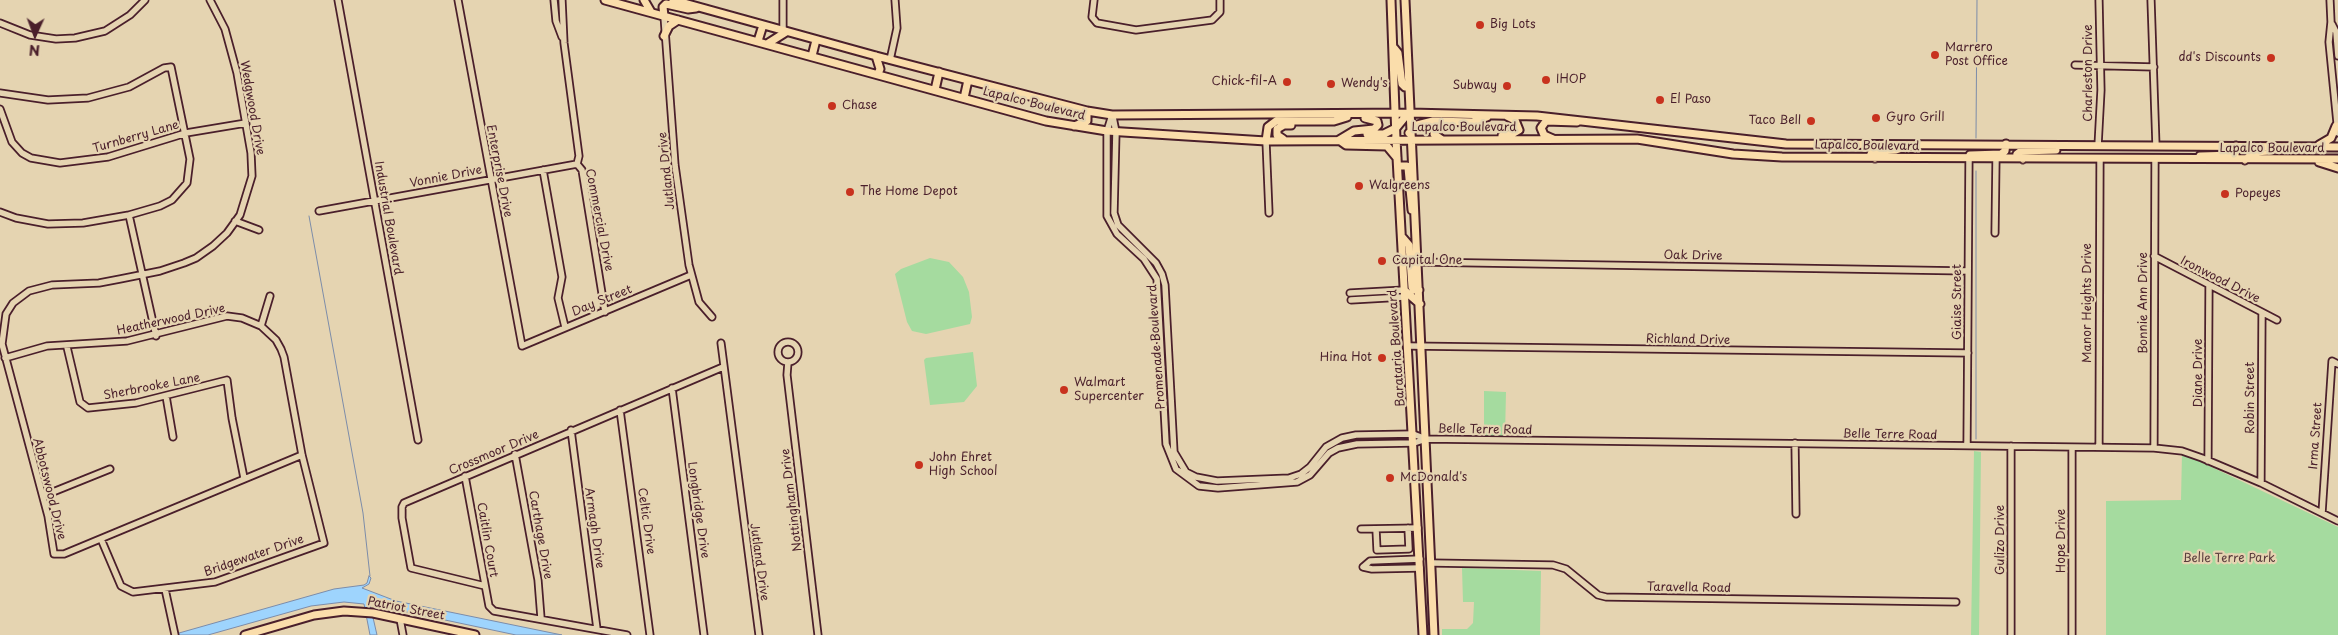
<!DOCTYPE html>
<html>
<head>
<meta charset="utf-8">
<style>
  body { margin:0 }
  #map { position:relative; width:2338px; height:635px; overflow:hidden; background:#e5d4b1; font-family:"Playpen Sans",sans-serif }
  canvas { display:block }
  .north { position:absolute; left:10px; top:10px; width:50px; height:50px; -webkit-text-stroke:4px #e5d4b1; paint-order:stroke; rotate:182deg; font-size:14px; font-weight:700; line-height:20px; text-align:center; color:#4a1f2b }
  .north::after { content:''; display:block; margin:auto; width:18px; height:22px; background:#4a1f2b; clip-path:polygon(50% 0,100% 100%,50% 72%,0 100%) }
</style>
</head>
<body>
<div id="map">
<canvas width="2338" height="635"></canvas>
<div class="north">N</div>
</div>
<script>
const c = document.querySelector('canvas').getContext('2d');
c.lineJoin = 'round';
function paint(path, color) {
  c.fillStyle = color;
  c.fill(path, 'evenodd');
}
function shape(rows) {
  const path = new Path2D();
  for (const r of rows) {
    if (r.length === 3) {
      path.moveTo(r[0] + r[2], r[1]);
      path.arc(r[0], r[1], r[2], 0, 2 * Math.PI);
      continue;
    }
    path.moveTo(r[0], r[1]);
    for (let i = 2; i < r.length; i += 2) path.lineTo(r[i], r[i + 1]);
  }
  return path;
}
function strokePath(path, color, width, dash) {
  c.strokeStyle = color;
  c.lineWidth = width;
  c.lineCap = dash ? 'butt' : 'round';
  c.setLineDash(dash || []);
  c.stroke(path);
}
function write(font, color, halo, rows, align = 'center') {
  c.font = font + ' "Playpen Sans",sans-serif';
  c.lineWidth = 4.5;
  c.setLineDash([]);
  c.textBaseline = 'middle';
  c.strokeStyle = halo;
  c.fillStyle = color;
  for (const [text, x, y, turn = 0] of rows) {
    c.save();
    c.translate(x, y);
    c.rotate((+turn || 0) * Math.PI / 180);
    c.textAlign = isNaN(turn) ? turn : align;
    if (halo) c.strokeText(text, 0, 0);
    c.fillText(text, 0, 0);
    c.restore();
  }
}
paint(shape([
  [930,258,949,262,963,277,969,292,972,317,970,324,926,334,912,331,907,322,895,274,901,269],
  [973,352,977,386,964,402,930,405,924,360,926,358],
  [1484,391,1506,392,1505,436,1484,436],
  [1974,451,1981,452,1979,635,1971,635],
  [2182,453,2338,527,2338,635,2106,635,2106,501,2181,500],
  [1462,568,1541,571,1540,635,1442,635,1442,629,1467,629,1473,623,1474,602,1463,602]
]), '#a5db9f');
const water = shape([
  [369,576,371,578,369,584,362,588,396,601,562,635,516,635,393,609,369,600,377,635,370,635,364,604,344,602,311,606,208,635,172,635,334,589,364,585,367,583,369,576]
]);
paint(water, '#9ed4fd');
strokePath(water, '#7c8ca9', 1);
strokePath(shape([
  [1976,138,1977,0],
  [309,216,363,513,370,576],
  [1976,439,1976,171]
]), '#7c8ca9', 1);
const minor = shape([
  [210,0,225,29,237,73,251,153,252,176,240,215,227,233,213,246,196,258,184,263,160,271,120,279,99,283,52,285,29,291,13,303,6,314,2,344,48,516,54,554,64,554,302,455],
  [338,0,418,440],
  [458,0,522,346,691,275],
  [554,0,556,21,562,37],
  [562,0,564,43,579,156,577,164],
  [1094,0,1092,17,1097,23,1136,30,1212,20,1220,12,1220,0],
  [2151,0,2156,146],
  [2330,0,2331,22,2329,42,2338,133],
  [664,16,675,165,689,265,699,302,712,317],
  [0,23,30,35,56,39,75,38,105,31,130,15,145,0],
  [2332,24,2336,32,2338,56],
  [783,31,783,0],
  [890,60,897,28,895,0],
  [2075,65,2154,67],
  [0,93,48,100,88,98,129,87,164,68,171,67,190,159,187,183,172,200,160,206,129,215,83,223,48,224,16,218,0,212],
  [0,109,12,142,22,153,31,158,60,163,108,157,186,133,246,123],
  [1112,115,1107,131,1107,216,1117,234,1144,259,1157,279,1166,444,1176,469,1199,486,1218,488,1297,482,1310,475,1329,453,1338,448,1357,444,1414,443,1426,439,2154,448,2182,451,2202,458,2261,483,2338,521],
  [1113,117,1116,132,1114,213,1118,225,1156,263,1162,274,1165,285,1174,452,1186,472,1196,477,1217,481,1289,478,1301,474,1310,467,1326,447,1342,438,1356,435,1413,434,1426,439],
  [1266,141,1269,213],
  [2098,146,2101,90,2099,0],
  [577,164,582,170,605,312],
  [543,170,562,277,558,298,565,327],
  [319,211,577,164],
  [129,215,156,336],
  [235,221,259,230],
  [1995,233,1996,159],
  [2154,256,2277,320],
  [1418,262,1968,271],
  [1350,293,1404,290],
  [1351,300,1404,297],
  [261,326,270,296],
  [788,352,10],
  [721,343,759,635],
  [1409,346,1968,353],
  [67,347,80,402,88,408,136,403,227,380,232,418,244,478],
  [5,358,47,346,127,341,227,316,242,318,261,326,276,340,281,349,284,357,302,455,324,543,215,582,133,592,121,586,101,539],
  [788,362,787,375,818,635],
  [672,388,704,635],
  [166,396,173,437],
  [620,410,650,635],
  [571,430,597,629],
  [1795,443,1796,514],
  [1967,445,1969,158],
  [2011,446,2011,635],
  [2099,447,2100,159],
  [2154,448,2155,159],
  [515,454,538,580,541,618],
  [2208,461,2209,286],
  [465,476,489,606,494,611,627,635],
  [2261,483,2262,313],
  [43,496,110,469],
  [2322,513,2332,361,2338,364],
  [1361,529,1418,528],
  [1376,529,1377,550,1409,549,1408,528],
  [1432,563,1553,565,1566,569,1598,595,1606,597,1956,602],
  [1363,567,1370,561,1420,559],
  [1363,567,1372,569,1420,568],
  [485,586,411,568,402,518,402,507,404,503,723,367],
  [165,589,175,635],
  [400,619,403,635],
  [2072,635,2072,447]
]);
const major = shape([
  [605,0,1046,121,1107,131,1266,141,1637,139,1733,154,1782,157,2338,159],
  [644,0,651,12],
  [673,0,876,56,1087,111,1112,115,1410,113,1537,116,1786,144,2338,147],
  [1391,0,1396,139,1423,635],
  [1405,0,1434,635],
  [664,16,663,7,666,4,688,9,696,8],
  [664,36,669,26,678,20],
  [758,41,763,25],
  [767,44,786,32],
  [1394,48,1398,53,1402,84,1405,87,1409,87],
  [812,56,816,40],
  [876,56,880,69,878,74],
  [935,90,939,72],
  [964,98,968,80],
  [1365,118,1377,121,1378,125,1374,129,1354,131,1339,140,1346,145,1387,146,1397,158],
  [1074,126,1087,121,1087,111],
  [1409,133,1417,125,1433,121,1472,122,1487,117],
  [1367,134,1384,134,1396,128,1410,111],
  [1502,136,1512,134,1519,130,1515,120,1507,116],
  [1283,139,1277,135,1277,129,1284,125,1291,125],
  [1441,139,1434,134,1435,130,1446,123],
  [1553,139,1544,135,1541,128,1546,121,1577,122],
  [1266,141,1268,127,1276,121,1334,121,1347,117],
  [2319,145,2331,138,2336,126],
  [1970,155,2001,154,2005,151,2006,144],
  [2200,156,2235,155,2236,146],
  [1875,158,1871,154,1872,151,1896,150,1908,146],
  [2023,159,2017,154,2021,151,2056,150],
  [2245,160,2254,152,2270,151],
  [2319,162,2338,168],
  [1398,166,1407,166,1408,168,1412,210],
  [1403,238,1409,245,1412,287,1414,290,1419,290],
  [1404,290,1420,304],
  [245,635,314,615,344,611,373,613,475,635]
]);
strokePath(minor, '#4a1f2b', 9);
strokePath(major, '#4a1f2b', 11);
strokePath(minor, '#e5d4b1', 5.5);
strokePath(major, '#faddab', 7);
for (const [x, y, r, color] of [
  [1480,25,5,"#c8321e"],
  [1935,55,5,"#c8321e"],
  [2271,58,5,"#c8321e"],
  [1546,80,5,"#c8321e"],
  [1287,82,5,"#c8321e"],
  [1331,84,5,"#c8321e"],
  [1507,86,5,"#c8321e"],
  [1660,100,5,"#c8321e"],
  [832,106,5,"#c8321e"],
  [1876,118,5,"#c8321e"],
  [1811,121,5,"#c8321e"],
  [1359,186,5,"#c8321e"],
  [850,192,5,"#c8321e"],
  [2225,194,5,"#c8321e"],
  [1382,261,5,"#c8321e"],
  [1382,358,5,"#c8321e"],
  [1064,390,5,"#c8321e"],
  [919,465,5,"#c8321e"],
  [1390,478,5,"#c8321e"]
]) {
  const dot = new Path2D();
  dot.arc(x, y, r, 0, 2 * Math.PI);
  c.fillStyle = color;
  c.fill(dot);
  strokePath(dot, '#e5d4b1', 2);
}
write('12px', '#4a1f2b', '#e5d4b1', [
  ["Big Lots",1490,25],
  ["Marrero",1945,48],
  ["Post Office",1945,62],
  ["dd's Discounts",2261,58,"right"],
  ["IHOP",1556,80],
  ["Chick-fil-A",1277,82,"right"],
  ["Wendy's",1341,84],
  ["Subway",1497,86,"right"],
  ["El Paso",1670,100],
  ["Chase",842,106],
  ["Gyro Grill",1886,118],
  ["Taco Bell",1801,121,"right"],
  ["Walgreens",1369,186],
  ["The Home Depot",860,192],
  ["Popeyes",2235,194],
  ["Capital One",1392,261],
  ["Hina Hot",1372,358,"right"],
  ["Walmart",1074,383],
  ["Supercenter",1074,397],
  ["John Ehret",929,458],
  ["High School",929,472],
  ["McDonald's",1400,478]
], 'left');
write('12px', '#4a1f2b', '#e5d4b1', [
  ["Charleston Drive",2089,73,-90],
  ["Lapalco Boulevard",1034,104,14],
  ["Wedgwood Drive",252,108,80],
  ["Lapalco Boulevard",1464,128],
  ["Turnberry Lane",136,137,-16],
  ["Lapalco Boulevard",1867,146,1],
  ["Lapalco Boulevard",2272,149],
  ["Enterprise Drive",499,171,79],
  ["Jutland Drive",667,171,-96],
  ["Vonnie Drive",446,177,-11],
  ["Industrial Boulevard",388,218,80],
  ["Commercial Drive",599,220,79],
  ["Oak Drive",1693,256,1],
  ["Ironwood Drive",2220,280,27],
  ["Day Street",602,301,-22],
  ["Giaise Street",1958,302,-90],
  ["Manor Heights Drive",2088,303,-90],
  ["Bonnie Ann Drive",2144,303,-90],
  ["Heatherwood Drive",171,320,-12],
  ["Richland Drive",1688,340,1],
  ["Promenade Boulevard",1157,347,-94],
  ["Barataria Boulevard",1397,348,-94],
  ["Diane Drive",2199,373,-90],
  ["Sherbrooke Lane",152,387,-11],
  ["Robin Street",2251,398,-90],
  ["Belle Terre Road",1485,430,1],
  ["Belle Terre Road",1890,435,1],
  ["Irma Street",2316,436,-86],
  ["Crossmoor Drive",494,453,-23],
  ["Abbotswood Drive",49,489,76],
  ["Nottingham Drive",792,500,-97],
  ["Longbridge Drive",698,510,82],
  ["Celtic Drive",646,521,82],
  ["Armagh Drive",594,528,82],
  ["Carthage Drive",540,535,80],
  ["Caitlin Court",487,540,80],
  ["Gulizo Drive",2001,540,-90],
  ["Hope Drive",2062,541,-90],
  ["Bridgewater Drive",254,556,-19],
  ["Jutland Drive",759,562,82],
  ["Taravella Road",1689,588,1],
  ["Patriot Street",406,609,11]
]);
write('12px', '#583b3c', '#e5d4b1', [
  ["Belle Terre Park",2229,559]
]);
</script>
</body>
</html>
